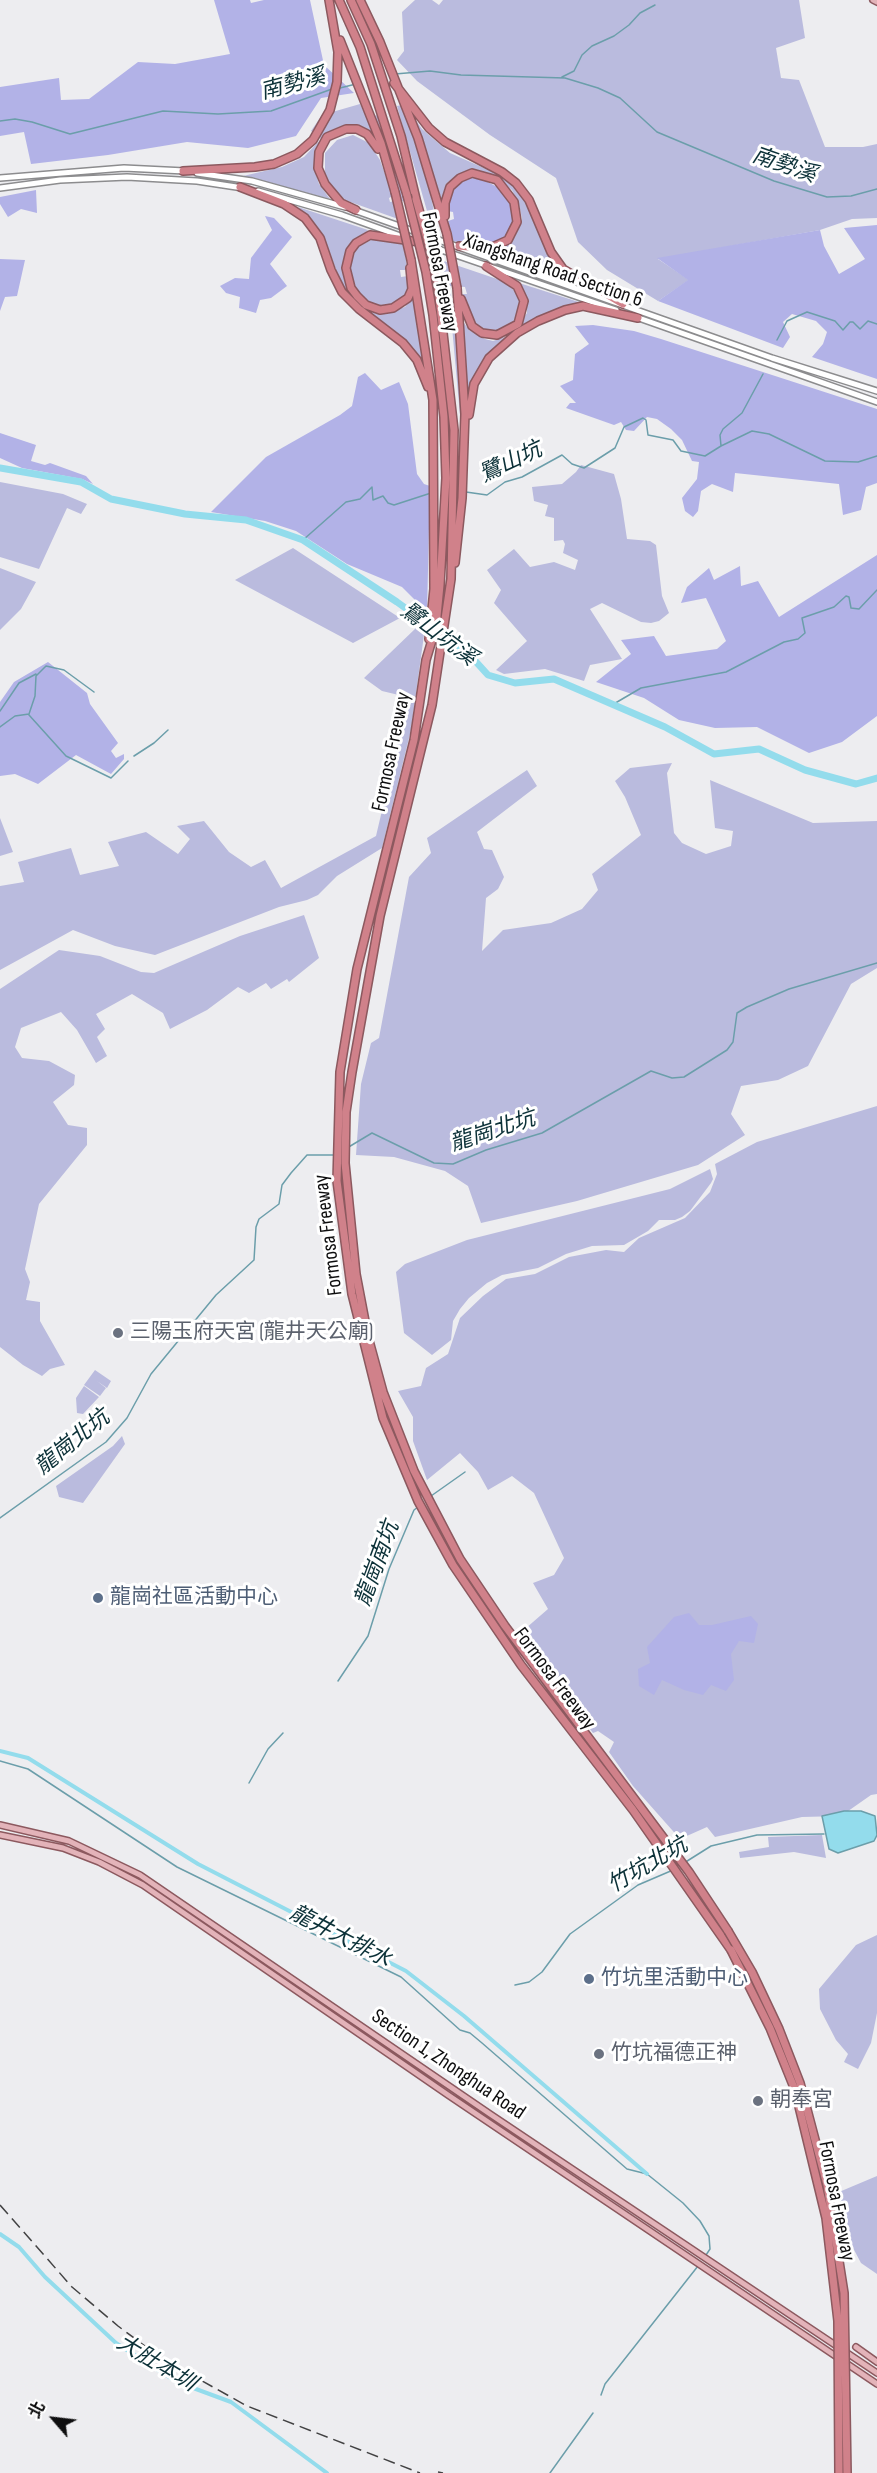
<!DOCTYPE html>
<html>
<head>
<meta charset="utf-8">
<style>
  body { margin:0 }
  #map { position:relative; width:877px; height:2473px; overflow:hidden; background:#ededf0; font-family:"Sofia Sans Condensed","Noto Sans TC",sans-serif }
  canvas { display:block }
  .north { position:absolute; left:24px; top:2389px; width:60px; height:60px; -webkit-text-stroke:4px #fff; paint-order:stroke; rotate:298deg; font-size:16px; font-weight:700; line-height:24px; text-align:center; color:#0e0e0f }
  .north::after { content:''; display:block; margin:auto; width:21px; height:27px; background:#0e0e0f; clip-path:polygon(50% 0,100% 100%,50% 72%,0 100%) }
</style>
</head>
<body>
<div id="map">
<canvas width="877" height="2473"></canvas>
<div class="north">北</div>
</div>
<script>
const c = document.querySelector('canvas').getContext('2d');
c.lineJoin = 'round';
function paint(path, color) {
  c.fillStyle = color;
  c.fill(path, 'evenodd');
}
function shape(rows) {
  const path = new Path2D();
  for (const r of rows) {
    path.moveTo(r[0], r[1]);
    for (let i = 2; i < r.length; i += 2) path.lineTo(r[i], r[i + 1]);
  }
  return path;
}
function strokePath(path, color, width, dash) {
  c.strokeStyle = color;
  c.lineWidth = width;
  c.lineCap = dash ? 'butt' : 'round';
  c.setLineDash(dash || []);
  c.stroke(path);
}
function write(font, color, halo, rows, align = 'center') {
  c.font = font + ' "Sofia Sans Condensed","Noto Sans TC",sans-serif';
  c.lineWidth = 6;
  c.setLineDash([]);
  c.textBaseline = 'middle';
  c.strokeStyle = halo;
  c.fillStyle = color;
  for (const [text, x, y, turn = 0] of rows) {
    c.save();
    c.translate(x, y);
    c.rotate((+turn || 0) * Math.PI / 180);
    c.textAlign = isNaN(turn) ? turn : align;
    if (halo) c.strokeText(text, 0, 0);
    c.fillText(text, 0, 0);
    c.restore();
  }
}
paint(shape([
  [415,0,432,0,439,5,443,0,799,0,805,38,776,48,781,78,799,80,825,147,863,147,877,144,877,218,852,219,820,230,658,259,689,280,658,301,607,270,578,242,556,178,490,135,417,81,397,60,404,51,402,12],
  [360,104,378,141,367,132,346,126,332,131,321,142,316,152,314,168,319,184,330,199,243,176,282,167,304,157,321,139,311,131,322,115],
  [402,105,425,171,439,233,433,232,397,106],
  [380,115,407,202,402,201,372,116],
  [413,116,422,129,450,153,509,179,523,194,561,272,491,251,505,245,515,237,522,219,519,204,512,190,495,176,478,170,457,175,446,184,442,200],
  [353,135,369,143,380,160,393,196,389,198,390,202,394,201,398,219,342,199,325,177,325,153,337,140],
  [298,207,368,230,345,254,342,268,347,289,361,306,377,314,405,307,415,294,424,369,415,352,405,342,360,308,345,293,325,241,311,220],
  [379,239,403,244,408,270,400,270,401,277,408,276,409,285,404,297,394,305,383,307,364,301,353,285,349,267,356,248,371,240],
  [441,260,503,281,517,293,521,301,516,321,498,332,486,332,477,328,472,321,462,294,467,294,465,287,449,286,456,321,463,390,462,437,452,327],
  [516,282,585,304,554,310,522,326,476,376,468,392,462,320,469,330,485,339,493,341,511,335,527,313,527,299],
  [581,465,614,474,621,499,627,539,650,541,656,545,662,596,669,613,659,621,651,623,641,622,602,603,590,609,622,659,590,665,584,681,545,669,504,674,496,670,527,641,494,603,501,590,487,570,514,549,530,567,554,562,575,570,578,560,563,553,565,544,563,540,554,541,554,518,545,516,548,505,534,501,532,487,562,484,576,472],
  [0,482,63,494,87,504,81,514,67,508,39,569,0,557],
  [293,548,400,618,353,643,235,580],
  [0,568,36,582,21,609,0,630],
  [416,628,424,635,411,730,382,848,337,876,318,895,307,900,279,907,155,955,115,946,73,930,0,970,0,886,24,882,18,862,71,848,80,875,119,866,108,842,146,832,178,854,190,839,177,826,204,821,229,852,251,867,265,860,281,888,376,836,400,734,403,696,382,691,364,678],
  [672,763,667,773,674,833,682,843,706,854,731,846,733,831,715,828,710,780,813,823,877,821,877,968,851,984,808,1066,778,1080,741,1086,731,1114,745,1135,698,1165,577,1201,481,1223,468,1186,445,1171,394,1157,356,1155,361,1084,371,1043,379,1038,409,877,431,853,427,838,527,770,537,786,477,832,484,849,492,850,504,877,498,889,486,898,482,951,503,930,551,923,582,909,598,890,592,874,641,835,625,797,615,781,630,768],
  [0,818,13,852,0,856],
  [304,915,319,958,289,982,287,979,271,989,266,983,249,993,238,987,207,1010,170,1029,163,1013,132,994,96,1014,105,1029,97,1037,107,1056,96,1063,77,1030,61,1012,21,1028,15,1047,22,1058,49,1061,75,1075,74,1085,53,1102,68,1125,87,1128,87,1145,39,1204,25,1269,30,1282,26,1300,40,1302,40,1321,65,1365,50,1369,42,1376,23,1365,0,1347,0,989,59,950,100,956,141,972,154,973,240,936],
  [877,1106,877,1794,871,1795,841,1816,802,1817,715,1837,707,1827,680,1839,633,1786,609,1752,614,1742,598,1731,593,1733,518,1635,548,1609,533,1583,554,1575,564,1558,534,1493,512,1476,488,1490,478,1472,460,1453,427,1480,413,1441,413,1417,398,1391,421,1386,426,1368,448,1354,460,1318,483,1296,506,1279,535,1274,569,1257,606,1250,624,1252,639,1238,685,1218,710,1192,717,1174,715,1164,757,1142],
  [710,1169,713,1179,711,1183,690,1211,682,1217,675,1220,659,1220,648,1231,624,1245,592,1246,566,1254,538,1268,502,1275,487,1283,469,1298,460,1309,453,1321,451,1340,432,1355,404,1333,396,1272,405,1264,467,1240,670,1189],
  [95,1370,111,1381,107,1388,97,1381,106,1388,100,1396,84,1385],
  [84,1386,99,1397,83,1414,77,1413,76,1398],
  [122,1436,125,1444,83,1503,59,1497,56,1486,113,1446],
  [822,1835,826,1858,794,1852,740,1858,739,1852,769,1847,768,1837],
  [877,1935,877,2013,871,2043,858,2069,844,2062,848,2054,836,2040,820,2009,819,1989,856,1945],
  [877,2176,877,2274,861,2263,843,2229,839,2192]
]), '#babbde');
paint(shape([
  [214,0,250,0,251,3,264,0,310,0,324,65,354,93,321,98,296,136,248,148,187,142,108,155,31,164,24,132,0,136,0,87,59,78,61,100,89,99,138,62,175,64,230,54],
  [471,178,482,179,501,189,508,197,516,214,511,233,494,246,451,241,448,221,454,219,453,212,447,211,447,204,457,184],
  [36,190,37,213,21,209,8,217,0,204,0,197],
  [265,216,274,218,292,237,270,264,287,286,271,298,260,300,256,313,239,308,240,297,226,293,220,286,235,278,249,279,251,258,272,230],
  [877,225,877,379,812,357,823,344,827,332,816,321,792,314,783,322,790,337,783,348,658,301,688,280,657,258,820,230,824,246,839,274,865,259,844,228],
  [0,259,25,260,17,296,5,297,0,311],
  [593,325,634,331,661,339,877,409,877,483,866,487,861,510,843,515,839,484,735,473,733,492,712,484,701,491,698,511,693,517,685,511,682,498,697,479,699,462,692,461,682,440,671,429,657,419,647,417,634,431,626,430,621,422,614,425,566,408,570,403,576,403,560,386,573,380,575,354,589,344,575,326],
  [365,373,381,390,399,382,408,404,417,474,424,484,430,486,427,612,402,587,347,564,296,531,265,521,211,512,266,457,340,415,352,406,358,377],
  [0,433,36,445,31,461,45,465,50,463,86,476,93,484,82,479,22,468,0,458],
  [877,555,877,716,842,742,809,753,757,727,715,728,679,720,644,698,596,682,631,654,621,640,654,636,666,656,717,649,726,641,706,598,681,603,687,587,709,568,714,580,740,566,741,586,758,581,779,617],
  [48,662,87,693,90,704,118,743,111,751,116,758,124,754,124,759,111,774,76,755,38,784,15,774,0,776,0,702,14,682],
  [689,1613,699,1625,712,1625,751,1616,758,1624,754,1643,739,1641,731,1654,734,1680,726,1691,711,1685,703,1695,684,1690,662,1680,654,1695,639,1686,638,1669,650,1663,647,1647,674,1617]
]), '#b2b2e7');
const water = shape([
  [844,1811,861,1811,875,1816,877,1835,874,1841,838,1853,829,1849,822,1816,844,1811]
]);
paint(water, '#93dcec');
strokePath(water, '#6b9eaa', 1.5);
strokePath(shape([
  [395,74,430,71,461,75,565,78,598,88,620,98,657,132,774,181,827,197,851,196,877,189],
  [562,77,574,71,582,55,592,46,614,36,629,25,640,13,655,5],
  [340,88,356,84],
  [0,121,15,119,32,122,70,134,163,111,218,114,271,111,332,89],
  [777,340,787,321,807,312,835,321,843,330,850,322,853,322,860,329,868,321,877,324],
  [721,446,752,431,769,434,825,461,858,462,877,456],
  [466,492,487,495,505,482,522,477,562,455,572,464,584,468,615,448,624,427,643,418,646,420,648,435,673,440,681,451,705,456,721,446,720,435,723,429,742,413,763,374],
  [303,540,346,502,360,499,372,487,373,500,383,496,388,503,394,505,431,493],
  [612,705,641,688,726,672,784,642,798,639,805,633,802,618,834,607,846,596,849,597,851,608,859,609,877,590],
  [0,711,19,683,36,674],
  [29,715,66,756,111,778,128,761],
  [0,727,15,716,29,714,35,696,36,676,46,666,64,670,94,692],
  [134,756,154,743,168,730],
  [347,1148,372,1133,434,1163,453,1164,486,1150,542,1133,651,1071,672,1078,684,1077,727,1050,733,1042,737,1013,747,1007,789,989,877,963],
  [431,1496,465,1472],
  [0,1518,106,1442,127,1418,151,1374,216,1295,254,1260,256,1227,259,1219,279,1204,282,1185,291,1173,307,1155,335,1155],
  [338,1681,368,1636,389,1569,414,1510,418,1507],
  [0,1761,28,1769,177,1867,401,1977,460,2030,470,2033,482,2043,627,2169,647,2174,683,2203,700,2221,709,2236,710,2249,706,2255],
  [249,1783,268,1749,283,1733],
  [684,1863,711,1846,757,1835,824,1834],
  [515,1985,529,1982,542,1972,570,1934,638,1885,673,1870],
  [601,2395,605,2384,698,2266],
  [550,2473,593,2413]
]), '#6b9eaa', 1.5);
strokePath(shape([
  [0,1751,28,1758,198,1864,406,1971,464,2016,647,2174],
  [0,2234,19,2247,45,2277,116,2343,177,2382,231,2402,327,2473]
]), '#93dcec', 4);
strokePath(shape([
  [0,468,81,482,111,499,185,514,246,520,303,540,397,602,468,653,488,675,515,683,554,679,665,727,714,754,759,749,805,770,856,784,877,778]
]), '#93dcec', 7);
const secondary = shape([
  [197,173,252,181,345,207],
  [0,178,124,168,185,171],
  [0,188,60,180,127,177,197,181,243,188],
  [258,191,342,215,406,238],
  [354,210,772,358,877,391],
  [418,242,616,310],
  [636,317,877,402]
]);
const primary = shape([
  [873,0,877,2],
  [0,1825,69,1841,140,1875,490,2114,877,2373],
  [0,1835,63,1848,99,1862,143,1885,448,2095,877,2384],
  [856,2347,877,2362]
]);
const highway = shape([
  [339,0,360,47,407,195],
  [351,0,371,44,401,136,416,199],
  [360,0,380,42,418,138,447,234],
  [340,40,381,143,395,192],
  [394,83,429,128,445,142,502,172,516,183,529,200,551,252,563,269,623,304],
  [183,171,255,167,274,164,297,154,313,140,330,110,337,82,338,52,329,0],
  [240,187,284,204,305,218,320,238,331,270,342,292,359,309,403,343,417,360,428,387],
  [356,210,341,203,325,184,318,168,319,152,327,137,346,129,357,129,367,134,378,149],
  [445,216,445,203,450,187,460,178,472,173,497,180,514,202,517,222,508,240,488,249,459,246],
  [411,260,433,400,434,589,429,639],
  [410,268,412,289,408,298,393,308,380,310,366,305,357,296,351,288,346,268,350,251,356,243,370,235,419,242],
  [436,271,454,430,451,579,432,705,380,916,352,1072,346,1112,345,1163,356,1274,368,1337,383,1392,414,1471,460,1559,505,1626,689,1872,728,1931],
  [426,272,433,315,444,417,446,478,440,585,436,627,426,660,414,740,357,969,340,1072,337,1181,352,1294,383,1418,418,1501,453,1565,521,1665,633,1810,731,1950],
  [461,299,472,326,482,333,497,335,518,324,524,301,517,286,486,266],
  [469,415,474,384,489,358,517,333,538,321,565,310,583,306,638,318],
  [455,563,462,498,465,414,457,288]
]);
strokePath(secondary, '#8c8c8e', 8);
strokePath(primary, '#8c595f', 8);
strokePath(highway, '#8c595f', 10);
strokePath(secondary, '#fff', 5);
strokePath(primary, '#e3b3b9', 5);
strokePath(highway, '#d0818a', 7);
strokePath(shape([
  [0,2205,72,2287,118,2326,161,2358,247,2406,420,2473],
  [438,2472,443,2473]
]), '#424243', 1.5, [12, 6]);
const highwayBridge = shape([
  [395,192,411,260],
  [407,195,426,272],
  [416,199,436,271],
  [447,234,457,288],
  [728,1931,752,1972,779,2029,800,2083,827,2185,844,2293,847,2473],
  [731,1950,770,2028,795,2090,826,2218,838,2321,839,2473]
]);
strokePath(highwayBridge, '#8c595f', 10, []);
strokePath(highwayBridge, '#d0818a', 7);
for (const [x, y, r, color] of [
  [118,1333,6,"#6b7280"],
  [98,1598,6,"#5c6f8a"],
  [589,1979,6,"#5c6f8a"],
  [599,2054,6,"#6b7280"],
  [758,2101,6,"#6b7280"]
]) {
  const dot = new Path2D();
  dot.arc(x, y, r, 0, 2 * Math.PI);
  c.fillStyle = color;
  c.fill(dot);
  strokePath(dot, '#fff', 2);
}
write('21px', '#0e0e0f', '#fff', [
  ["Xiangshang Road Section 6",553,271,19],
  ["Formosa Freeway",439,272,79],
  ["Formosa Freeway",392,752,-78],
  ["Formosa Freeway",329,1235,-97],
  ["Formosa Freeway",554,1679,53],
  ["Section 1, Zhonghua Road",448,2065,34],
  ["Formosa Freeway",836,2201,79]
]);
write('21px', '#5b616d', '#fff', [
  ["三陽玉府天宮 (龍井天公廟)",130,1333],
  ["竹坑福德正神",611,2054],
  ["朝奉宮",770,2101]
], 'left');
write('21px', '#4e5e75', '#fff', [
  ["龍崗社區活動中心",110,1598],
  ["竹坑里活動中心",601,1979]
], 'left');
write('italic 22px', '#0c3138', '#fff', [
  ["南勢溪",293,85,-15],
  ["南勢溪",784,166,19],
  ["鷺山坑",511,463,-25],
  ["鷺山坑溪",438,635,37],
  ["龍崗北坑",493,1132,-18],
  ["龍崗北坑",73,1443,-39],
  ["龍崗南坑",378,1564,-70],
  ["竹坑北坑",648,1866,-30],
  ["龍井大排水",340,1937,27],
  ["大肚本圳",156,2364,31]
]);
</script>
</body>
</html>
